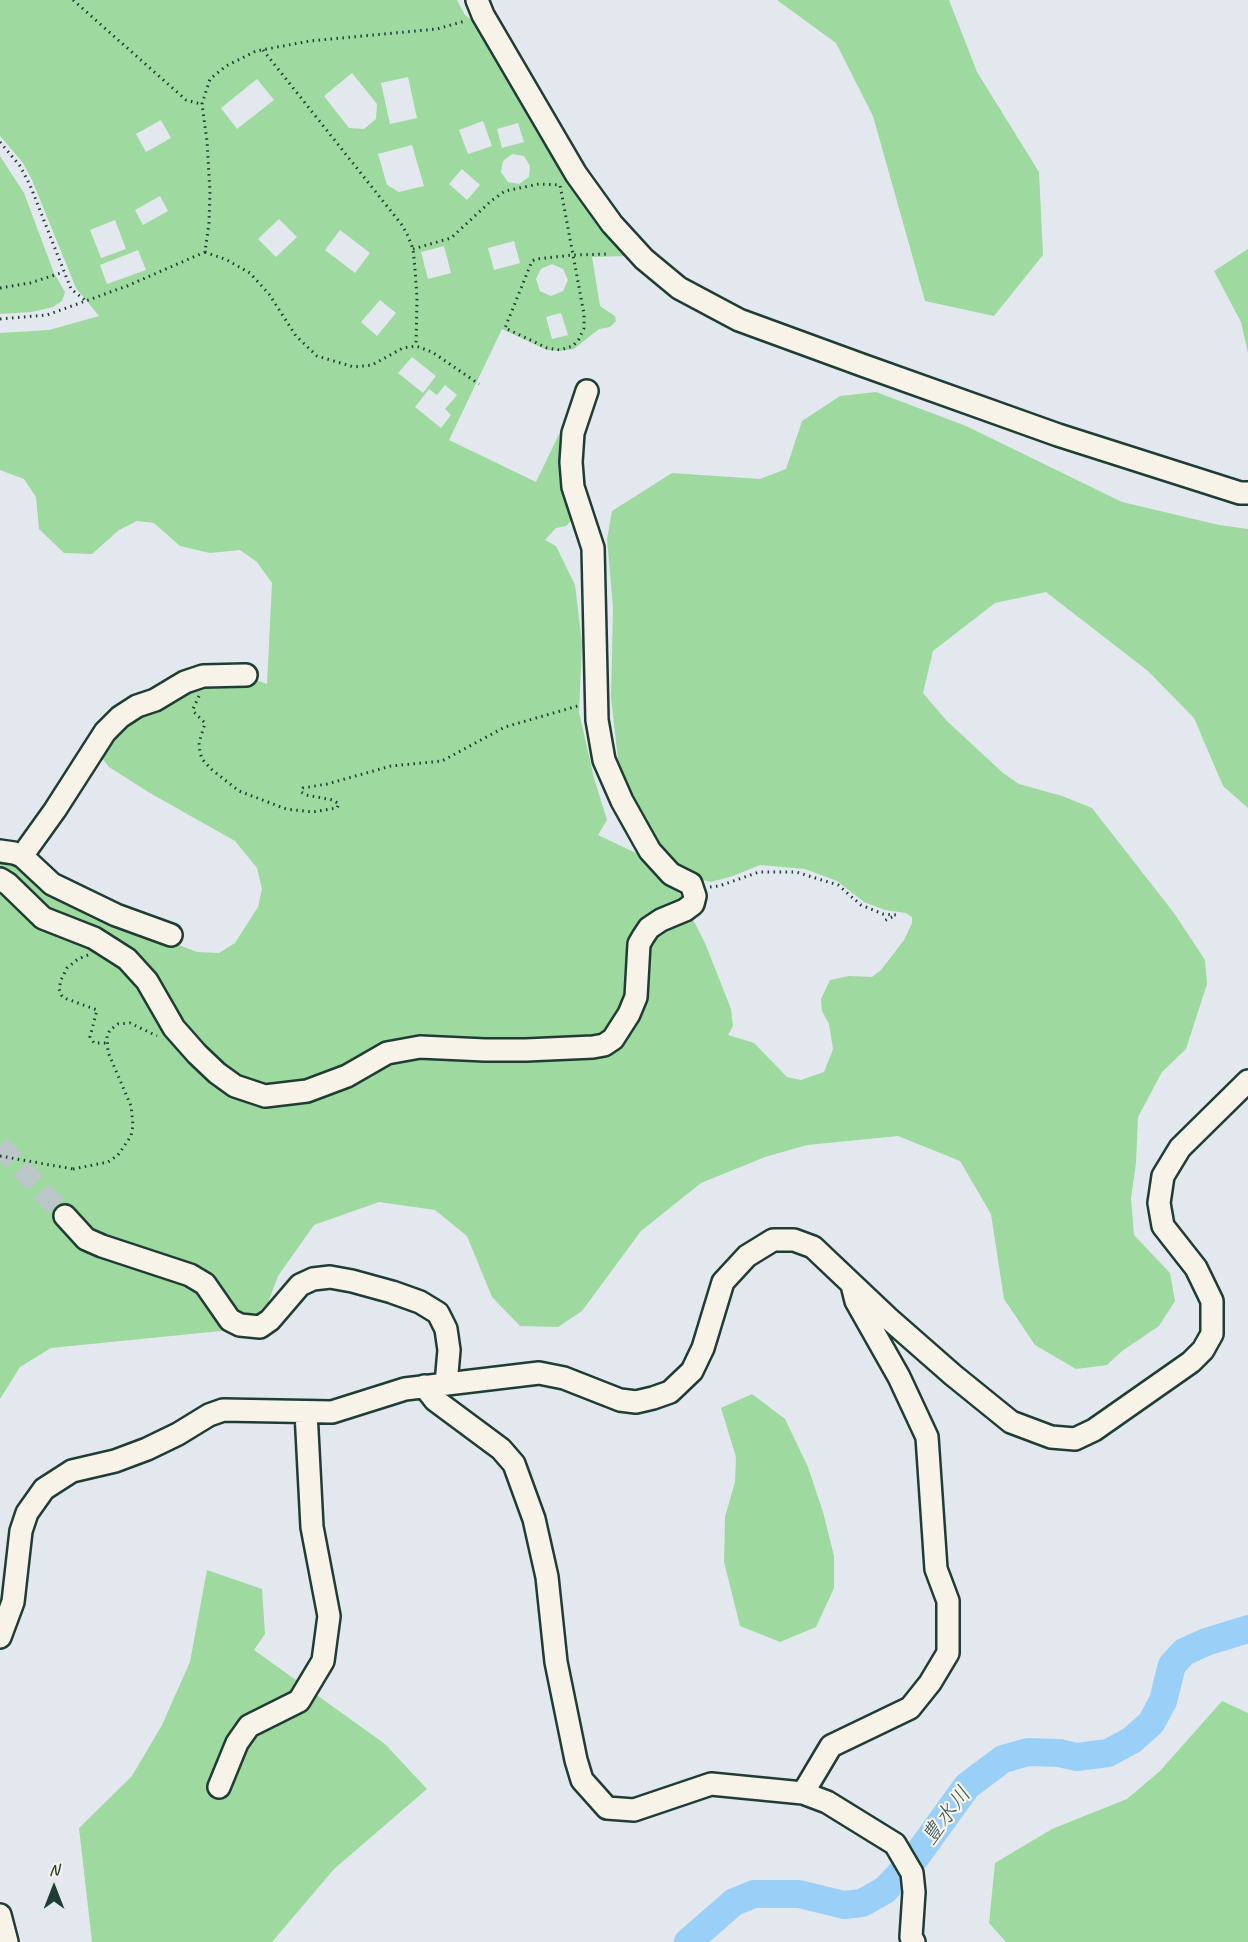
<!DOCTYPE html>
<html>
<head>
<meta charset="utf-8">
<style>
  body { margin:0 }
  #map { position:relative; width:1248px; height:1942px; overflow:hidden; background:#e2e8ed; font-family:Caveat,sans-serif }
  canvas { display:block }
  .north { position:absolute; left:24px; top:1858px; width:60px; height:60px; -webkit-text-stroke:4px #f7f3e8; paint-order:stroke; rotate:0deg; font-size:16px; font-weight:700; line-height:24px; text-align:center; color:#1f3d34 }
  .north::after { content:''; display:block; margin:auto; width:21px; height:27px; background:#1f3d34; clip-path:polygon(50% 0,100% 100%,50% 72%,0 100%) }
</style>
</head>
<body>
<div id="map">
<canvas width="1248" height="1942"></canvas>
<div class="north">N</div>
</div>
<script>
const c = document.querySelector('canvas').getContext('2d');
c.lineJoin = 'round';
function paint(path, color) {
  c.fillStyle = color;
  c.fill(path, 'evenodd');
}
function shape(rows) {
  const path = new Path2D();
  for (const r of rows) {
    path.moveTo(r[0], r[1]);
    for (let i = 2; i < r.length; i += 2) path.lineTo(r[i], r[i + 1]);
  }
  return path;
}
function strokePath(path, color, width, dash) {
  c.strokeStyle = color;
  c.lineWidth = width;
  c.lineCap = dash ? 'butt' : 'round';
  c.setLineDash(dash || []);
  c.stroke(path);
}
function write(font, color, halo, rows, align = 'center') {
  c.font = font + ' Caveat,"Klee One",sans-serif';
  c.lineWidth = 4.5;
  c.setLineDash([]);
  c.textBaseline = 'middle';
  c.strokeStyle = halo;
  c.fillStyle = color;
  for (const [text, x, y, turn = 0] of rows) {
    c.save();
    c.translate(x, y);
    c.rotate((+turn || 0) * Math.PI / 180);
    c.textAlign = isNaN(turn) ? turn : align;
    if (halo) c.strokeText(text, 0, 0);
    c.fillText(text, 0, 0);
    c.restore();
  }
}
paint(shape([
  [0,0,457,0,465,15,477,24,552,149,568,181,627,256,592,257,600,306,615,316,616,321,610,327,599,329,574,349,560,351,547,350,502,329,449,440,536,482,574,403,576,511,572,520,566,526,556,528,545,540,556,546,575,585,582,643,579,712,594,778,607,820,598,835,640,855,680,894,705,943,731,1009,733,1026,728,1035,754,1043,787,1077,801,1080,824,1072,833,1049,829,1024,822,1011,821,999,830,980,849,976,872,977,881,970,904,940,912,923,912,917,906,913,885,910,864,902,837,881,805,869,760,865,733,876,711,882,694,878,674,868,639,818,618,759,611,698,613,608,607,539,612,511,672,473,760,479,786,469,802,421,840,396,876,392,966,426,1122,502,1219,525,1248,529,1248,808,1223,786,1194,718,1148,671,1046,592,995,603,933,651,923,693,947,721,1003,773,1019,784,1062,796,1092,808,1174,913,1205,960,1207,984,1186,1049,1162,1072,1138,1117,1136,1163,1131,1198,1134,1235,1170,1273,1175,1301,1159,1326,1122,1351,1107,1365,1076,1369,1035,1345,1004,1299,991,1214,960,1161,898,1136,807,1145,765,1157,701,1183,641,1231,582,1311,558,1327,520,1326,492,1297,467,1236,435,1210,379,1202,314,1225,278,1276,268,1303,241,1329,51,1348,20,1367,0,1399,0,856,169,941,197,952,219,953,235,943,258,907,262,889,257,868,235,841,150,793,109,767,101,757,118,728,141,714,204,683,256,680,267,684,272,583,257,562,240,550,210,553,180,546,154,523,137,521,119,530,92,554,64,553,39,529,36,497,24,479,0,470,0,333,49,330,99,316,76,288,32,180,23,163,0,136],
  [352,73,377,104,376,119,364,129,349,128,324,96],
  [408,77,417,118,390,124,381,83],
  [257,79,274,100,237,129,221,108],
  [161,120,171,138,146,152,136,134],
  [483,121,492,146,468,154,459,130],
  [518,123,524,142,502,148,497,129],
  [412,145,424,186,399,192,387,185,378,154],
  [512,154,524,156,530,166,529,177,519,184,508,182,501,172,503,161],
  [462,169,480,185,467,200,449,184],
  [160,196,168,211,143,225,135,210],
  [279,219,297,237,276,257,258,239],
  [115,220,126,249,101,258,90,230],
  [340,230,370,253,355,273,325,250],
  [514,241,520,263,494,270,488,248],
  [444,246,451,273,428,279,421,252],
  [138,250,146,270,107,284,100,265],
  [552,264,563,269,568,280,563,291,551,296,540,291,536,279,541,269],
  [380,300,396,313,377,336,361,322],
  [561,313,568,335,552,339,546,317],
  [412,357,436,376,423,393,398,373],
  [445,385,457,395,445,409,451,415,441,428,415,407,429,389,437,395],
  [777,0,949,0,977,72,1039,172,1043,255,994,316,925,301,873,116,836,43],
  [0,156,24,193,54,273,65,292,62,301,53,307,32,312,0,314],
  [1248,249,1248,353,1241,322,1214,271],
  [752,1394,785,1419,808,1467,823,1512,834,1556,834,1588,816,1627,780,1642,740,1626,724,1562,725,1517,735,1482,736,1457,721,1408],
  [207,1570,262,1589,265,1634,254,1650,385,1744,427,1789,334,1869,272,1942,92,1942,79,1828,132,1776,162,1725,190,1662],
  [1222,1701,1248,1713,1248,1942,1006,1942,989,1923,995,1863,1052,1829,1127,1799,1160,1771]
]), '#9ed9a0');
strokePath(shape([
  [688,1942,734,1902,754,1894,799,1894,844,1905,862,1903,885,1890,915,1858,967,1786,1003,1759,1028,1752,1059,1753,1077,1757,1108,1753,1132,1740,1151,1723,1163,1701,1172,1665,1184,1652,1206,1642,1248,1629]
]), '#9ad0f8', 28);
strokePath(shape([
  [0,1145,65,1216]
]), '#bbc6c8', 21, [21, 10]);
const minor = shape([
  [477,0,483,15,576,174,612,224,644,259,679,288,739,320,862,365,1058,435,1240,493,1248,493],
  [0,851,14,853,22,856,52,884,116,915,171,935],
  [22,856,55,810,105,732,120,717,137,706,155,700,185,682,203,676,246,675],
  [0,879,8,884,43,918,94,938,127,959,147,981,174,1028,197,1054,217,1073,235,1086,265,1096,307,1091,347,1076,387,1053,420,1047,485,1050,526,1050,593,1047,604,1045,613,1039,629,1014,636,997,639,944,643,937,649,928,661,920,685,910,693,904,695,896,691,884,671,874,650,851,622,801,604,760,597,720,593,548,573,487,571,462,573,433,587,391],
  [65,1216,86,1239,102,1246,190,1275,205,1284,230,1320,240,1325,260,1327,270,1320,300,1285,313,1279,330,1277,352,1281,392,1292,420,1302,438,1313,446,1329,449,1350,446,1384],
  [424,1386,435,1400,501,1449,514,1464,534,1519,547,1577,556,1662,576,1760,582,1780,607,1808,634,1810,711,1784,803,1793,827,1802,895,1844,912,1873,914,1892,911,1937,914,1942],
  [0,1637,13,1602,21,1531,27,1513,44,1489,72,1471,115,1461,147,1449,178,1434,209,1415,223,1410,332,1412,405,1389,539,1373,564,1378,620,1400,636,1402,653,1398,670,1392,692,1371,703,1348,723,1282,747,1256,773,1240,794,1240,813,1247,888,1318,953,1375,1011,1422,1051,1437,1075,1439,1094,1430,1191,1362,1203,1350,1212,1334,1212,1301,1196,1268,1163,1226,1159,1203,1163,1176,1180,1148,1248,1081],
  [219,1787,237,1743,249,1726,299,1701,323,1661,329,1616,312,1527,306,1412],
  [803,1793,831,1746,910,1708,930,1683,948,1653,948,1601,936,1569,927,1437,899,1377,856,1301,853,1289],
  [0,1915,7,1942]
]);
strokePath(minor, '#1f3d34', 26);
strokePath(shape([
  [73,0,186,100,201,104],
  [263,50,402,225,408,236,413,249,415,269,417,298,416,346],
  [0,142,20,166,30,185,71,289,86,301],
  [413,249,451,238,491,201,505,191,539,184,560,185,573,255,584,314,584,328,579,339,573,346,560,350,547,348,505,328,532,261,536,259,573,255,609,254],
  [205,252,227,260,250,273,269,294,296,336,317,356,354,367,372,365,403,348,416,346,432,352,479,384],
  [0,288,30,283,64,272],
  [0,319,47,315,127,286,205,252,209,223,210,192,207,141,202,104,210,79,226,66,256,51,310,41,437,29,465,21],
  [199,696,193,709,194,712,205,723,199,743,200,752,202,759,211,769,239,791,286,809,313,812,337,808,339,804,333,800,306,795,301,792,303,788,327,784,391,766,442,761,505,727,581,705],
  [710,887,719,886,759,872,796,872,838,885,861,905,883,914,896,915,882,922],
  [88,955,78,959,67,968,61,980,59,989,62,996,67,999,97,1010,90,1037,94,1043,106,1043],
  [73,1169,108,1162,118,1155,131,1136,133,1125,131,1106,108,1052,107,1036,110,1030,118,1024,130,1023,157,1036]
]), '#1f3d34', 3, [1.5, 4.5]);
strokePath(minor, '#f7f3e8', 21);
strokePath(shape([
  [0,1156,73,1169]
]), '#1f3d34', 3, [1.5, 4.5]);
write('italic 22px', '#385a5b', '#f7f3e8', [
  ["豊水川",947,1816,-53]
]);
</script>
</body>
</html>
